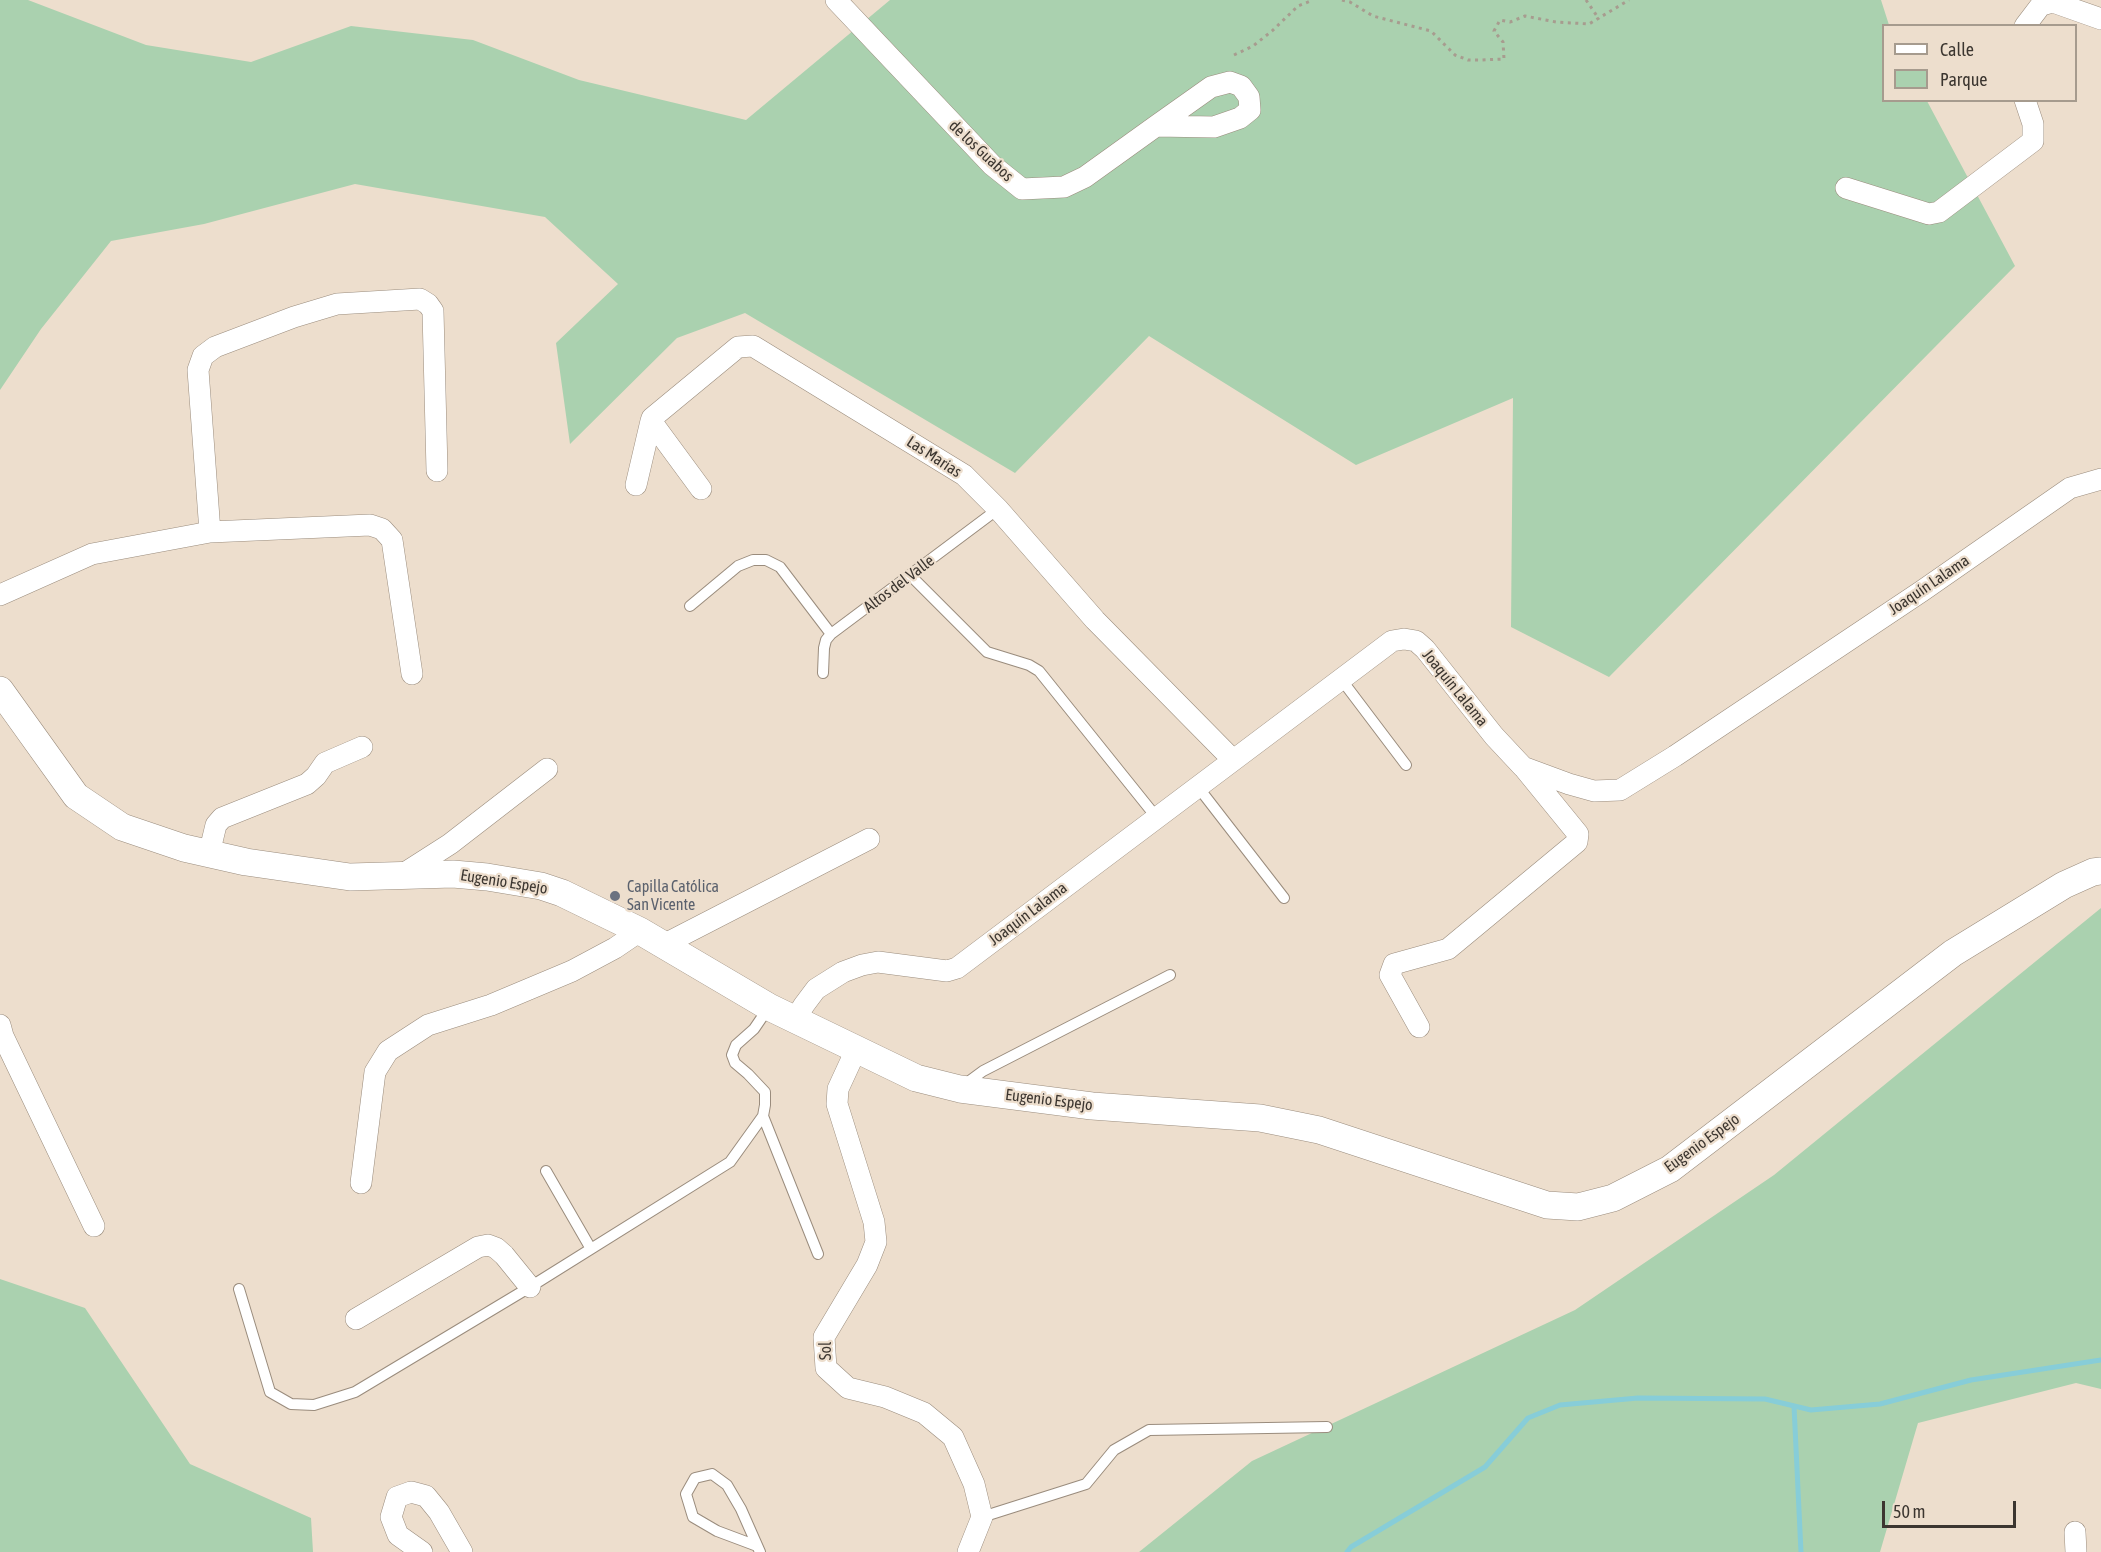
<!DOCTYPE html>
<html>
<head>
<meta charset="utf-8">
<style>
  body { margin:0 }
  #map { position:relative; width:2101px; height:1552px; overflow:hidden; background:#eddecd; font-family:"Asap Condensed",sans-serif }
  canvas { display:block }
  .legend { position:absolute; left:1882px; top:24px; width:195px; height:78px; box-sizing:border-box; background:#eddecd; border:2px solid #a69b8e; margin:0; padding:8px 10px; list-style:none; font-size:18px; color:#3c3630 }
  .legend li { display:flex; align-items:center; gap:12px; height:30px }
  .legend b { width:30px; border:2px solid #a69b8e }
  .scale { position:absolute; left:1882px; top:1501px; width:134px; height:27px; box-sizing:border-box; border:3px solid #3c3630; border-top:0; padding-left:8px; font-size:18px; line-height:21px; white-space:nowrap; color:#3c3630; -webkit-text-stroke:4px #eddecd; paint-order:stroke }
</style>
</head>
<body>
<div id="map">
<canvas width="2101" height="1552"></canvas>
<ul class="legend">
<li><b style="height:8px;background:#fff"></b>Calle</li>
<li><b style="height:16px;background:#aad1af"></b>Parque</li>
</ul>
<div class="scale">50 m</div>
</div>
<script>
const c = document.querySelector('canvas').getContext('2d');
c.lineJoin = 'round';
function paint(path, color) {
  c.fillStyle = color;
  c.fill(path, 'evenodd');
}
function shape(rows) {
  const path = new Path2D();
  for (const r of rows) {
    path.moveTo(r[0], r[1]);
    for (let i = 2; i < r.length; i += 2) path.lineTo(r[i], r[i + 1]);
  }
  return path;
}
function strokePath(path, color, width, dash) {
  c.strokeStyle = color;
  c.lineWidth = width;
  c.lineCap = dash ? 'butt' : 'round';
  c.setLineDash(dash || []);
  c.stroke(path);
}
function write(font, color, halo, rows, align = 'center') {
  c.font = font + ' "Asap Condensed",sans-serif';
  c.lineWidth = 4.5;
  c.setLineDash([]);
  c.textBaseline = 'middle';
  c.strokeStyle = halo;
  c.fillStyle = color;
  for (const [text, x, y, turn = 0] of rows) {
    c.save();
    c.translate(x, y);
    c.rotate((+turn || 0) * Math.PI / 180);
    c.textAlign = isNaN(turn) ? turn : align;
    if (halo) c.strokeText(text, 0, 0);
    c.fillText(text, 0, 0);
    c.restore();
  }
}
paint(shape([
  [0,0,28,0,146,45,251,62,351,26,473,40,579,80,746,120,890,0,1881,0,1889,25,1884,26,1884,100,1927,101,2015,266,1609,677,1511,627,1513,398,1356,465,1149,336,1015,473,745,313,677,338,570,444,556,343,618,284,545,217,355,184,204,224,111,241,41,329,0,390],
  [2101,908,2101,1389,2076,1383,1918,1423,1880,1552,1139,1552,1252,1461,1575,1310,1774,1175],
  [0,1279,85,1308,190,1464,311,1518,313,1552,0,1552]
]), '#aad1af');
strokePath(shape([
  [1794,1406,1801,1552],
  [1347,1552,1351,1547,1485,1467,1528,1418,1560,1405,1638,1398,1765,1399,1811,1410,1880,1404,1971,1380,2101,1360]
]), '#87cdd8', 5);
const service = shape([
  [910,575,987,652,1029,665,1039,671,1157,818],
  [690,606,738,566,753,560,766,560,780,567,831,634],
  [823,673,824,648,826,640,831,634,998,509],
  [1341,679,1406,765],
  [1198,787,1284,898],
  [964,1085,983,1071,1170,975],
  [763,1116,818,1254],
  [546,1171,591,1249],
  [239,1289,270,1392,291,1404,314,1405,355,1392,530,1287,730,1162,763,1116,765,1105,765,1092,748,1074,735,1063,732,1055,736,1045,754,1029,769,1007],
  [982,1517,1086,1484,1114,1450,1149,1430,1327,1427],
  [757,1546,717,1531,693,1517,686,1494,695,1478,712,1474,727,1485,741,1509,760,1552]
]);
const minor = shape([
  [836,0,992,165,1022,189,1064,187,1085,177,1156,126,1211,87,1230,82,1241,86,1249,97,1250,110,1240,118,1214,127,1156,126],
  [2025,26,2041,5,2053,2,2101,19],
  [1846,188,1929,214,1939,212,2033,141,2033,124,2025,100],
  [636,485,651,421],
  [701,489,651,421,652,418,738,347,753,346,964,475,998,509,1095,620,1233,760],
  [210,532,198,370,203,356,215,347,294,317,337,304,420,299,428,304,433,311,437,471],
  [0,595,92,554,210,532,370,525,382,529,392,540,412,674],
  [209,854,216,825,222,818,307,784,316,776,325,763,362,747],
  [400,876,450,844,547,769],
  [665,944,869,839],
  [795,1020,804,1005,816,989,843,972,862,965,878,962,947,971,957,968,1392,641,1404,639,1416,641,1425,649,1494,736,1523,767,1569,784,1594,791,1620,790,1675,756,1922,591,2070,488,2101,479],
  [0,1025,3,1036,94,1226],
  [1419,1027,1390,975,1394,964,1448,949,1577,842,1578,834,1525,769],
  [856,1050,838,1089,837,1104,874,1222,876,1242,867,1265,824,1337,826,1368,848,1388,885,1397,924,1413,953,1437,974,1484,982,1517,968,1552],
  [361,1183,375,1072,388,1051,428,1025,491,1005,572,971,615,948,640,931],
  [356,1319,478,1247,488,1245,496,1248,504,1255,530,1287],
  [2075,1532,2076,1552],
  [422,1552,398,1535,391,1517,397,1497,411,1492,426,1496,439,1512,462,1552]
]);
const tertiary = shape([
  [0,690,76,796,122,827,184,848,246,862,350,877,453,874,487,877,541,886,562,893,640,931,769,1007,916,1078,960,1089,1092,1106,1260,1118,1319,1130,1547,1205,1578,1207,1613,1198,1670,1169,1953,953,2064,885,2093,872,2101,871]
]);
strokePath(service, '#9a8c7d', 12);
strokePath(minor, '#9a8c7d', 22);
strokePath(tertiary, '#9a8c7d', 28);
strokePath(shape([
  [1342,0,1350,2,1373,16,1431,31,1455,55,1468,60,1480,60,1504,59,1503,42,1494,31,1500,20,1510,22,1525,16,1556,22,1589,24,1629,0],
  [1586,0,1599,19],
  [1234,55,1253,46,1272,31,1298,6,1313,0]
]), '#a79c8f', 3, [3, 4.5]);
strokePath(service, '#fff', 10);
strokePath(minor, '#fff', 21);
strokePath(tertiary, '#fff', 27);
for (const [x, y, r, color] of [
  [615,896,6,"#6b7280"]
]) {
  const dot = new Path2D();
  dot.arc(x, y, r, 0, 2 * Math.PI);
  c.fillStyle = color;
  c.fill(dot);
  strokePath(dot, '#eddecd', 2);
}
write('16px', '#3c3630', '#eddecd', [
  ["de los Guabos",981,151,43],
  ["Las Marias",934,457,33],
  ["Altos del Valle",899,584,-37],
  ["Joaquín Lalama",1929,585,-34],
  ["Joaquín Lalama",1455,688,51],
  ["Eugenio Espejo",504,882,9],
  ["Joaquín Lalama",1028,914,-37],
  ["Eugenio Espejo",1049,1100,7],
  ["Eugenio Espejo",1702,1143,-36],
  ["Sol",826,1351,-90]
]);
write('16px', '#5b616d', '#eddecd', [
  ["Capilla Católica",627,887],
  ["San Vicente",627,905]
], 'left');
</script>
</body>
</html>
